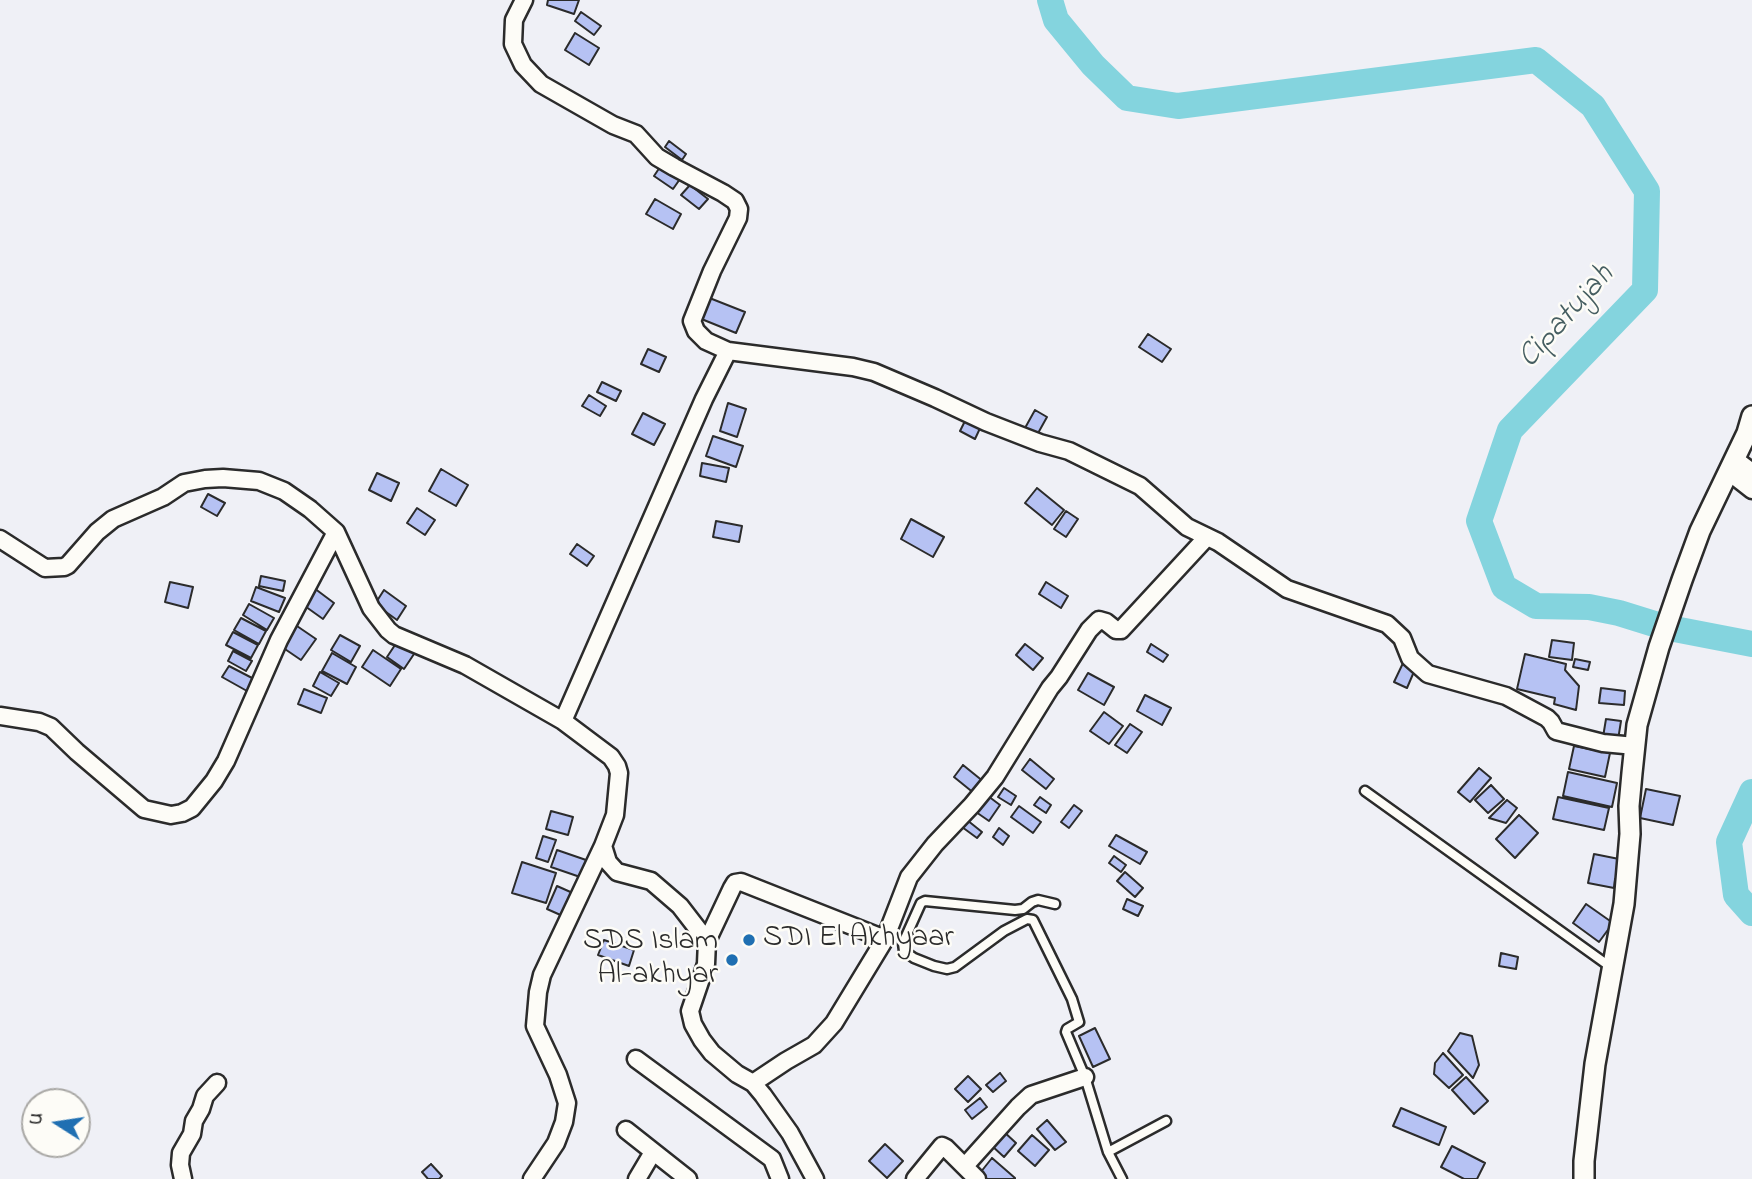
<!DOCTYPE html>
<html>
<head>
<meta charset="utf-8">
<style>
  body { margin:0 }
  #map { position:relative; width:1752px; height:1179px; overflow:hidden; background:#eff0f6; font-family:"Indie Flower",sans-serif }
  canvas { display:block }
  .north { position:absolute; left:21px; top:1088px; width:70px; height:70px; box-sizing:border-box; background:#fdfcf7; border:2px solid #a9a8a5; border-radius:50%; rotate:282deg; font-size:19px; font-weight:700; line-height:28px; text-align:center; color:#2b2b2b }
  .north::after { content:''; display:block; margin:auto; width:24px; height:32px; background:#1f6fb2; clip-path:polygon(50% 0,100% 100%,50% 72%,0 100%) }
</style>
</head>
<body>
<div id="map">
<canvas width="1752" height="1179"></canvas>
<div class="north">U</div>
</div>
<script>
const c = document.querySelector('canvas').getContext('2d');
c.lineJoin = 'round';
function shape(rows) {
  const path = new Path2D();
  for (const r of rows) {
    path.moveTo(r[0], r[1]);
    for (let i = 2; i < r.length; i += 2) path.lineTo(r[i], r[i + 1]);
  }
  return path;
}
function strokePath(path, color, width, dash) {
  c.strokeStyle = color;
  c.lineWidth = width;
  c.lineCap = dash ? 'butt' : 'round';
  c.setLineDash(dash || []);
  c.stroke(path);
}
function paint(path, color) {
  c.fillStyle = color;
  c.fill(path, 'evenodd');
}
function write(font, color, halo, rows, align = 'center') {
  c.font = font + ' "Indie Flower",sans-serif';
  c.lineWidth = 5;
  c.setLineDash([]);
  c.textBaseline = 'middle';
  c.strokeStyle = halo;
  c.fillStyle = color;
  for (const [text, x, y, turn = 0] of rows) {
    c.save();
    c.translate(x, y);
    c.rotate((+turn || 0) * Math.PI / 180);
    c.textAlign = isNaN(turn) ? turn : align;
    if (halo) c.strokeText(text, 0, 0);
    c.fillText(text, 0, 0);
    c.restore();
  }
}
strokePath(shape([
  [1050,0,1056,20,1093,65,1127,98,1178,106,1536,60,1593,106,1647,191,1645,290,1510,430,1479,521,1504,587,1536,606,1589,607,1619,613,1664,627,1752,644],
  [1752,792,1729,842,1736,895,1752,913]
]), '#84d4de', 26);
const building = shape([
  [548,0,579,0,574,14,547,5,548,0],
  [581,12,601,26,594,35,575,21,581,12],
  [575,33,599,48,589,65,565,50,575,33],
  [669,141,686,154,682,160,665,147,669,141],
  [660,167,680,179,673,189,654,176,660,167],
  [690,185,708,199,699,209,681,195,690,185],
  [655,199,681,214,673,229,646,214,655,199],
  [707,297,745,312,736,333,699,318,707,297],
  [1148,334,1171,349,1162,362,1139,347,1148,334],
  [648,349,666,357,659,372,641,364,648,349],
  [602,382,621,391,616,401,597,392,602,382],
  [589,395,606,406,600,416,582,406,589,395],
  [728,403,746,409,737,437,720,431,728,403],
  [1035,410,1047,417,1037,435,1025,428,1035,410],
  [643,413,665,424,654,445,632,434,643,413],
  [967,417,982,424,975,439,960,431,967,417],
  [713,436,743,446,736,467,706,456,713,436],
  [702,463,729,468,726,482,700,476,702,463],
  [441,469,468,485,456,506,429,491,441,469],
  [377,473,399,483,391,501,369,490,377,473],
  [1037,488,1064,510,1052,525,1025,503,1037,488],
  [208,494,225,503,217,516,201,507,208,494],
  [417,508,435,520,425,535,407,523,417,508],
  [1066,511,1078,519,1066,537,1054,529,1066,511],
  [911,519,944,537,933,557,901,539,911,519],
  [716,521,742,526,739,542,713,537,716,521],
  [577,544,594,556,587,566,570,554,577,544],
  [261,576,285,581,283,591,259,586,261,576],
  [170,582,193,587,188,608,165,602,170,582],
  [1046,582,1068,596,1061,608,1039,594,1046,582],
  [256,587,285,598,279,612,251,601,256,587],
  [314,588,334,603,323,619,302,604,314,588],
  [384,590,406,606,397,620,375,604,384,590],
  [249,604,274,618,267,630,243,615,249,604],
  [241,618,266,631,259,644,234,630,241,618],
  [294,624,316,639,301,660,279,645,294,624],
  [233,632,258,645,251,658,226,645,233,632],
  [340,635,360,646,351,662,331,650,340,635],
  [399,639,416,651,404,669,387,657,399,639],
  [1552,640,1574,643,1572,660,1549,657,1552,640],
  [1025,644,1043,658,1033,670,1016,655,1025,644],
  [1151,644,1168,655,1163,662,1147,652,1151,644],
  [373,650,401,669,390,686,362,667,373,650],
  [233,651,252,661,246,671,228,661,233,651],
  [332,653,356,667,347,684,322,671,332,653],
  [1525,654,1566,664,1565,670,1579,686,1576,710,1554,704,1555,698,1517,689,1525,654],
  [1575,659,1590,662,1588,670,1573,667,1575,659],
  [1404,661,1416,667,1407,688,1394,682,1404,661],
  [229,666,254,679,247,691,222,677,229,666],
  [320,672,339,683,331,696,313,686,320,672],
  [1088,673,1114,687,1104,705,1078,690,1088,673],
  [1601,688,1625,691,1624,705,1599,703,1601,688],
  [304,689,327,698,321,713,298,704,304,689],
  [1145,695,1171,708,1162,725,1137,711,1145,695],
  [1104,712,1123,726,1109,744,1090,731,1104,712],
  [1606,719,1621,721,1618,740,1603,737,1606,719],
  [1130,724,1142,732,1127,753,1115,745,1130,724],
  [1574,746,1610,753,1605,777,1569,769,1574,746],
  [1030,759,1054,779,1046,789,1022,770,1030,759],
  [963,765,984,782,975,794,954,777,963,765],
  [1479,768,1491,778,1470,802,1458,792,1479,768],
  [1568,772,1617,783,1612,807,1563,796,1568,772],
  [1491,785,1504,799,1488,813,1475,800,1491,785],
  [1004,788,1016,796,1011,805,998,797,1004,788],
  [1646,789,1680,796,1673,825,1640,818,1646,789],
  [988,796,1000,805,989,821,976,812,988,796],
  [1040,797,1051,805,1046,813,1034,805,1040,797],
  [1558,797,1609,808,1604,830,1553,819,1558,797],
  [1507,800,1517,808,1506,823,1489,818,1507,800],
  [1074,805,1082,811,1069,828,1061,822,1074,805],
  [1019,806,1041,822,1033,833,1011,817,1019,806],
  [551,811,573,817,568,835,546,829,551,811],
  [1519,815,1538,833,1515,858,1496,839,1519,815],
  [967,820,982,832,977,838,962,827,967,820],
  [999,828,1009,836,1003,845,993,837,999,828],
  [1116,835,1147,852,1140,864,1109,846,1116,835],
  [543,836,556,840,548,862,536,858,543,836],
  [557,850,589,861,583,878,551,867,557,850],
  [1594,854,1619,859,1620,880,1615,879,1614,888,1588,883,1594,854],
  [1114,856,1126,865,1121,872,1109,863,1114,856],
  [522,862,556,873,546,903,512,893,522,862],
  [1125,872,1143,888,1135,897,1117,881,1125,872],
  [557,886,575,894,565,917,547,909,557,886],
  [1127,899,1143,906,1138,916,1123,909,1127,899],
  [1586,904,1613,923,1599,942,1573,923,1586,904],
  [604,940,634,950,629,966,598,955,604,940],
  [1501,953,1518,957,1516,969,1499,966,1501,953],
  [1095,1028,1110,1059,1093,1067,1079,1036,1095,1028],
  [1460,1033,1472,1036,1479,1065,1473,1078,1448,1051,1460,1033],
  [1443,1053,1463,1075,1449,1088,1434,1074,1435,1063,1443,1053],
  [1000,1073,1006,1081,993,1092,986,1085,1000,1073],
  [968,1076,981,1089,968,1102,955,1089,968,1076],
  [1466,1077,1488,1101,1474,1114,1452,1090,1466,1077],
  [980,1098,987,1107,972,1119,965,1110,980,1098],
  [1401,1108,1446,1127,1439,1145,1393,1126,1401,1108],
  [1047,1120,1066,1142,1055,1150,1037,1129,1047,1120],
  [1003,1131,1016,1143,1004,1157,991,1145,1003,1131],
  [1032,1135,1049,1150,1035,1166,1018,1151,1032,1135],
  [885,1144,903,1161,887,1178,869,1161,885,1144],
  [1452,1146,1485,1163,1477,1179,1464,1179,1441,1167,1452,1146],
  [992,1158,1015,1178,1015,1179,987,1179,980,1173,992,1158],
  [431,1164,442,1176,439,1179,428,1179,422,1172,431,1164]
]);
paint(building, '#b6c2f3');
strokePath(building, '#2b2b2b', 2);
const service = shape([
  [1365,791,1612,968],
  [1055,904,1038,900,1032,902,1023,909,1015,910,925,901,921,903,903,943,904,951,914,958,934,966,947,969,955,967,1004,931,1027,919,1033,920,1072,999,1079,1022,1067,1029,1066,1032,1085,1077,1108,1152,1122,1179],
  [1108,1152,1166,1121]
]);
const minor = shape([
  [524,0,514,20,513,44,523,65,541,84,613,125,636,134,657,157,674,167,723,193,735,201,739,209,738,218,712,271,692,321,696,331,706,341,728,351,704,399,563,721],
  [728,351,853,367,874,372,935,398,986,422,1040,443,1069,451,1140,486,1187,527,1218,542,1287,589,1387,624,1402,638,1410,658,1428,674,1506,696,1547,718,1551,722,1556,731,1560,732,1603,743,1635,746],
  [1735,459,1752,472],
  [1729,472,1752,490],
  [0,539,45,568,64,567,68,565,97,532,113,519,163,497,184,483,205,479,223,478,259,481,284,491,310,509,336,532,371,608,388,630,394,635,465,665,563,721,611,757,617,766,619,773,615,815,603,846,608,862,617,872,651,881,680,906,707,941,706,964,690,1011,693,1024,702,1040,712,1053,737,1074,753,1083,763,1095,790,1133,815,1179],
  [0,716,39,722,51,727,77,752,144,809,171,815,182,813,192,808,214,781,226,761,279,640,336,532],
  [707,941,732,888,735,883,741,882,885,939],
  [636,1059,772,1159,780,1179],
  [753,1083,786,1061,814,1045,834,1023,885,939,909,877,935,844,972,805,995,777,1050,688,1059,677,1089,630,1099,620,1106,622,1116,630,1121,630,1207,537],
  [626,1130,688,1179],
  [965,1166,1018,1107,1031,1095,1085,1077],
  [183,1179,180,1165,181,1153,192,1134,194,1121,201,1109,205,1096,217,1083],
  [532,1179,556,1143,564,1122,567,1103,558,1075,535,1026,538,992,542,975,603,846],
  [637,1179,653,1152],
  [915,1179,942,1146,946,1148,977,1179]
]);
const tertiary = shape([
  [1584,1179,1584,1161,1595,1064,1624,904,1630,834,1629,806,1632,773,1637,725,1659,647,1682,580,1700,531,1747,433,1752,416]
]);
strokePath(service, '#2b2b2b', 13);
strokePath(minor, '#2b2b2b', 21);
strokePath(tertiary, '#2b2b2b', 24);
strokePath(service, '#fdfcf7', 8);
strokePath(minor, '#fdfcf7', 16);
strokePath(tertiary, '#fdfcf7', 19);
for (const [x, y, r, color] of [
  [749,940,7,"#1f6fb2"],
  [732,960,7,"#1f6fb2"]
]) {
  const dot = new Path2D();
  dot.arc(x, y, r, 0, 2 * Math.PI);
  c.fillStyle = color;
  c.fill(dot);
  strokePath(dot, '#fdfcf7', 2.5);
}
write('30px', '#2b2b2b', '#fdfcf7', [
  ["SDI El Akhyaar",763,940],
  ["SDS Islam",718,943,"right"],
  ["Al-akhyar",718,977,"right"]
], 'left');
write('italic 32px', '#465e61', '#fdfcf7', [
  ["Cipatujah",1568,318,-48]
]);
</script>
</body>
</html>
